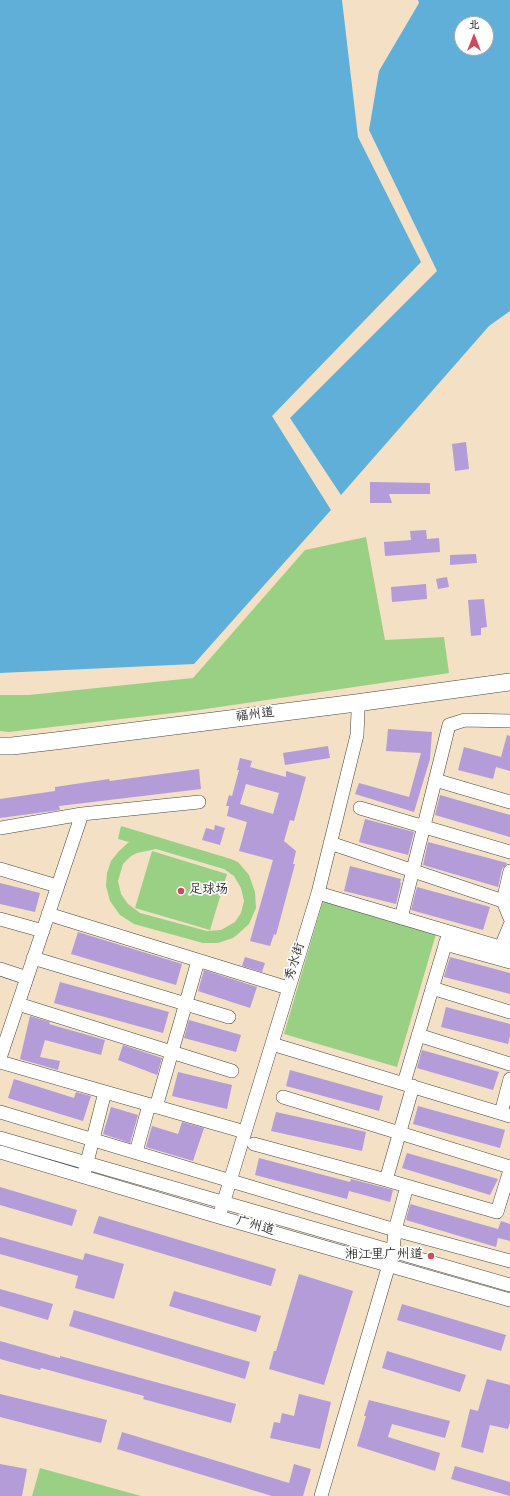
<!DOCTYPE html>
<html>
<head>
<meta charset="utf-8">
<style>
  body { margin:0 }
  #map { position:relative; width:510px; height:1496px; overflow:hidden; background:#f4e0c5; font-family:"Indie Flower","LXGW WenKai TC",sans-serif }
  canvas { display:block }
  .north { position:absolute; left:454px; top:16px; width:40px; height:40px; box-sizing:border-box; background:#fff; border:1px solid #aaa; border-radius:50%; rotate:0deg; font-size:11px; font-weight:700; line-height:16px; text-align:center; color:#2b2b2b }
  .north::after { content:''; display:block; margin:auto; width:14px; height:18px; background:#d1495b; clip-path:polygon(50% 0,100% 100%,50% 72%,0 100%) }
</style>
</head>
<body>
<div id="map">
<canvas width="510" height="1496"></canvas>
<div class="north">北</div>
</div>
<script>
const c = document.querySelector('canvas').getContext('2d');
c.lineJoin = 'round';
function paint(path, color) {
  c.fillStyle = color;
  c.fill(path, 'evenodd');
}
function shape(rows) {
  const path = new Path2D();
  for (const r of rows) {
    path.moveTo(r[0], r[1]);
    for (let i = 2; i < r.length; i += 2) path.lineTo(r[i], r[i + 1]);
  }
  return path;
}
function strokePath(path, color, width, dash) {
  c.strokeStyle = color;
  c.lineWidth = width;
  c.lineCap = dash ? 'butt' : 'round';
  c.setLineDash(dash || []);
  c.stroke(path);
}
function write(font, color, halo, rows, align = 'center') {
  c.font = font + ' "Indie Flower","LXGW WenKai TC",sans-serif';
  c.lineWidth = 3.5;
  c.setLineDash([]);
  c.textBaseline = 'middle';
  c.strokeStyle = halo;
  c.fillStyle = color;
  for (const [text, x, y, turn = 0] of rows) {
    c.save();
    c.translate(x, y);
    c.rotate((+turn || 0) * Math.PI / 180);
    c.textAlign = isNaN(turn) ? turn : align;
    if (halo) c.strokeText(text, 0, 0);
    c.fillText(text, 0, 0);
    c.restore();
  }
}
paint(shape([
  [366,537,385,640,444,637,449,673,199,710,9,732,0,731,0,695,29,695,193,678,305,550],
  [121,826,231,859,238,862,249,875,255,892,256,908,249,924,238,934,233,938,218,943,203,943,134,924,120,915,110,901,106,886,107,873,111,861,119,851,129,842,118,839],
  [156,849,224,869,234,876,241,888,244,901,241,913,235,922,221,930,207,931,140,913,128,904,121,894,118,881,123,864,131,856,137,853],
  [152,851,227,874,210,930,135,908],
  [323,901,436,934,397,1067,284,1034],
  [40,1468,141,1496,32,1496]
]), '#99d083');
paint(shape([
  [0,0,342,0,358,137,421,262,272,416,331,510,194,664,0,673],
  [418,0,510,0,510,311,489,326,341,495,290,418,437,271,369,130,379,71,419,3],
  [462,24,486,24,486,48,462,48]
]), '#5fafd9');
paint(shape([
  [466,442,469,469,455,471,452,444],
  [370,482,430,483,430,494,389,494,392,503,370,503],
  [426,530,427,539,439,538,440,552,385,556,384,542,411,540,410,531],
  [476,554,477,563,450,565,450,555],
  [447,577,449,587,438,589,436,579],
  [426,584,427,599,392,602,391,587],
  [484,599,487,627,481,628,481,635,471,636,468,600],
  [388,729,432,732,430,759,414,812,355,794,359,783,409,797,421,753,386,751],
  [507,735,510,736,510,771,496,767,493,779,458,770,464,747,501,757],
  [328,746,330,758,285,765,283,753],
  [240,758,252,761,250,767,286,777,286,771,306,777,294,821,290,820,284,841,296,851,293,864,295,864,276,935,274,934,270,946,250,941,273,860,239,851,247,822,227,816,229,806,226,806,229,795,232,796,239,770,237,770],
  [246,784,279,793,273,814,240,804],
  [199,769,201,789,59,806,60,810,0,818,0,799,55,791,55,787,109,779,110,781],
  [440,795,510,815,510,837,435,815],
  [365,819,414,832,408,855,359,842],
  [215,825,225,828,220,845,202,840,206,828,214,830],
  [428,842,507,863,502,869,498,887,423,865],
  [350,866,401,879,400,883,401,883,396,904,344,891],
  [0,883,40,893,35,912,0,904],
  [417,887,490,907,483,930,411,910],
  [78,932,182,964,176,985,71,954],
  [245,957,265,963,262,972,242,966],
  [450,957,510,973,510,994,444,977],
  [204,970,257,987,250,1008,198,991],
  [60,982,169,1012,163,1033,54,1003],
  [446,1007,510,1024,510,1036,508,1044,441,1027],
  [30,1016,50,1022,49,1024,105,1040,101,1055,45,1040,40,1057,60,1061,58,1070,20,1059],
  [189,1020,241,1035,236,1052,184,1038],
  [123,1045,162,1058,157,1075,118,1060],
  [422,1050,499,1072,493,1090,417,1068],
  [290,1070,383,1096,379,1111,286,1086],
  [178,1072,232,1085,227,1109,172,1096],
  [14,1079,74,1098,76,1092,91,1096,83,1121,8,1098],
  [418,1106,505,1130,500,1148,413,1124],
  [111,1107,138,1115,130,1143,103,1134],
  [276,1112,366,1132,362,1151,271,1131],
  [182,1122,204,1128,193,1161,146,1147,152,1126,178,1134],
  [407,1153,498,1179,490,1195,402,1168],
  [259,1158,350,1182,351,1179,393,1190,390,1202,349,1191,347,1199,255,1175],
  [0,1187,77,1210,72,1226,0,1205],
  [410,1204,498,1229,501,1221,510,1224,510,1241,498,1238,496,1247,406,1220],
  [99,1216,276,1269,271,1286,93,1233],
  [0,1237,83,1260,85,1253,124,1264,114,1299,75,1288,78,1276,0,1254],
  [299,1274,353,1291,324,1385,269,1369,274,1351,276,1351],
  [0,1289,53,1304,48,1320,0,1306],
  [174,1291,261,1316,256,1332,169,1306],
  [402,1304,506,1335,501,1351,397,1320],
  [74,1310,250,1362,245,1379,69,1326],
  [0,1341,60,1358,60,1356,236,1404,231,1423,143,1399,144,1396,41,1368,40,1370,0,1359],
  [387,1351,466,1375,460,1392,382,1368],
  [487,1379,510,1385,510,1422,508,1429,490,1425,483,1453,461,1447,470,1409,478,1411],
  [0,1394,107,1420,101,1443,0,1417],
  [299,1394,331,1402,320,1449,270,1438,274,1422,280,1423,282,1413,294,1416],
  [369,1400,450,1421,445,1438,392,1424,388,1437,440,1453,435,1471,357,1446,366,1416,364,1416],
  [122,1432,289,1483,294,1464,311,1469,303,1496,272,1496,117,1449],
  [0,1464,27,1469,22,1496,0,1496],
  [455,1466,510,1482,510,1496,451,1479]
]), '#b39cd7');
const minor = shape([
  [435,780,510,802],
  [360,808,510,852],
  [0,828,82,814,199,802],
  [330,843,503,901],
  [0,869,57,886],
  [510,871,503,901,510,918],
  [318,893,510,950],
  [48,914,288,988],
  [401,918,449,725,465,720,510,721],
  [0,919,43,931],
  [445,944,510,962],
  [501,947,510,925],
  [33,958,229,1017],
  [0,969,27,978],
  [432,988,510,1012],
  [18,1004,232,1071],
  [418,1035,510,1064],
  [272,1044,510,1116],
  [0,1058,82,814],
  [0,1062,245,1132],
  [404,1083,449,932],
  [283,1097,510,1167],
  [156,1107,198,961],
  [0,1112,395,1230,510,1261],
  [501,1113,510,1079],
  [0,1138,510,1285],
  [254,1144,386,1180,497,1212,510,1170],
  [0,1152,219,1217,510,1300],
  [136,1152,149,1105],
  [85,1170,105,1092],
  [386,1180,413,1086],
  [219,1217,318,893,357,735,358,712,356,703],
  [321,1496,393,1251,395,1230,407,1186]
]);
const major = shape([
  [0,746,12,746,55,741,356,703,510,682]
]);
strokePath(minor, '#494642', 14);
strokePath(major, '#494642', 18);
strokePath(minor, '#fff', 13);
strokePath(major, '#fff', 17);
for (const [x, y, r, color] of [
  [181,891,4,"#d1495b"],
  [431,1256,4,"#d1495b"]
]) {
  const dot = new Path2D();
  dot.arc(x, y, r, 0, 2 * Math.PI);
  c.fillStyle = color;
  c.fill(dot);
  strokePath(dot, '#fff', 1.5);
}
write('13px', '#2b2b2b', '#fff', [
  ["福州道",255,716,-7],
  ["秀水街",296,962,-73],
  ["广州道",255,1227,16]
]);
write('13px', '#2b2b2b', '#fff', [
  ["足球场",189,891],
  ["湘江里广州道",423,1256,"right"]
], 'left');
</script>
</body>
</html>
